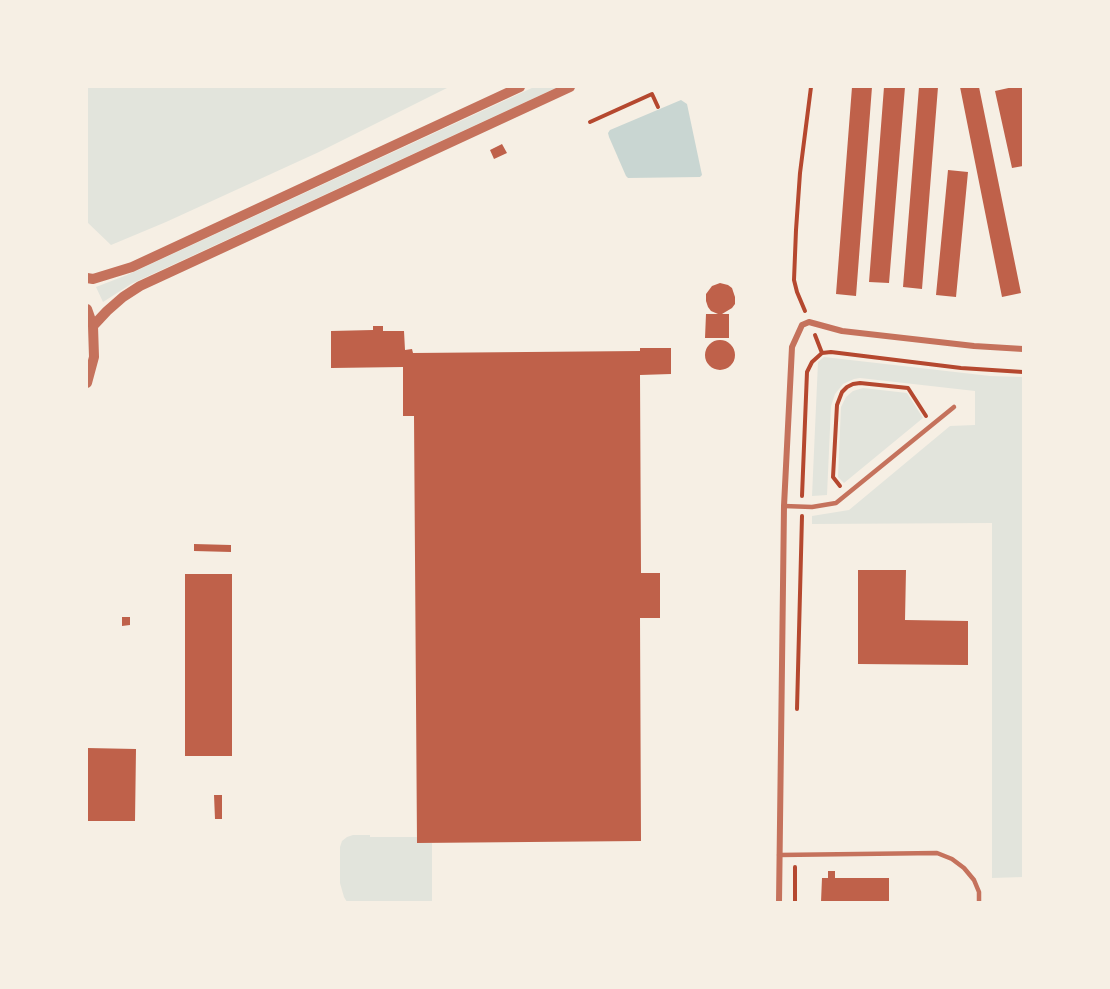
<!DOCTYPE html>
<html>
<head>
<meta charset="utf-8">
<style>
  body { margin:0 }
  #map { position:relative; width:1110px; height:989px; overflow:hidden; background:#f6efe4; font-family:"Space Grotesk",sans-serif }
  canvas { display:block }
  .frame { position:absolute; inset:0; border:88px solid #f6efe4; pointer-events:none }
</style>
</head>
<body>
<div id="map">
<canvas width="1110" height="989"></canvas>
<div class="frame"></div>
</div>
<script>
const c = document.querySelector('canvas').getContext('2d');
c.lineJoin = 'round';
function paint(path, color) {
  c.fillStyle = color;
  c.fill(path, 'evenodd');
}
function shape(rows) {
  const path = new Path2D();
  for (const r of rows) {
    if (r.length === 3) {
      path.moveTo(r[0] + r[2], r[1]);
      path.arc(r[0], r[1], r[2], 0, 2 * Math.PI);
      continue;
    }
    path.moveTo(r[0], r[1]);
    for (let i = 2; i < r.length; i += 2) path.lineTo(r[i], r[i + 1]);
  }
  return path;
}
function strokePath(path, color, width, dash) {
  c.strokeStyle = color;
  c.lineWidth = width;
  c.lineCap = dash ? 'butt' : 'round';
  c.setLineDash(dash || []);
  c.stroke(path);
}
paint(shape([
  [87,87,449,87,319,152,166,222,111,245,87,222],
  [534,87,558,87,131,284,103,302,96,287,127,275],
  [824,357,990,376,1023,377,1023,877,992,878,992,523,812,524,812,516,849,510,950,426,975,425,975,391,860,378,854,379,843,384,835,394,831,406,827,495,812,496,818,362],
  [863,388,907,393,923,418,844,483,838,477,841,407,846,397,853,391],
  [353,835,370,835,370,837,417,837,417,843,432,843,432,902,347,902,344,897,340,883,340,847,342,841,347,837]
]), '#e2e4dc');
paint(shape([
  [681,100,687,104,702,175,700,177,628,178,626,176,609,137,608,133,610,130]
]), '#c9d6d2');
paint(shape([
  [852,87,872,87,856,296,836,294],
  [884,87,905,87,889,283,869,282],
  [919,87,938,87,922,289,903,287],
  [960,87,979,87,1021,293,1002,297],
  [1013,87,1022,87,1023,92,1023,166,1012,168,995,91],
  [502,144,507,153,494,159,490,150],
  [948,170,968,172,956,297,936,295],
  [720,283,728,285,732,288,735,297,735,304,732,308,722,314,729,314,729,338,705,338,706,314,718,314,711,311,708,307,706,301,706,294,712,286],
  [373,326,383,326,383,331,404,331,405,350,412,349,413,353,640,351,640,348,671,348,671,374,640,375,641,573,660,573,660,618,640,618,641,841,417,843,414,416,403,416,403,367,331,368,331,331,373,330],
  [720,355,15],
  [194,544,231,545,231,552,194,551],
  [858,570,906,570,905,620,968,621,968,665,858,664],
  [185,574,232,574,232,756,185,756],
  [122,617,130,617,130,625,122,626],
  [87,748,136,749,135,821,87,821],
  [214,795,222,795,222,819,215,819],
  [828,871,835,871,835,878,889,878,889,902,821,902,822,878,828,878]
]), '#bf614a');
strokePath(shape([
  [590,122,652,94,658,107],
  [805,311,797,292,794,280,796,230,800,173,811,87],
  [815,335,822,353,831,352,961,368,1023,372],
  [840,486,833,477,837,405,842,392,847,387,853,384,860,383,908,388,926,416],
  [802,496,807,372,812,362,822,353],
  [797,709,802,516],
  [795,867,795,902]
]), '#b5482f', 4);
strokePath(shape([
  [784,506,812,507,836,503,954,407],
  [779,855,937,853,952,859,964,868,974,880,979,892,979,902]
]), '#c5725c', 4.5);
strokePath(shape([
  [779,902,784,506,792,347,802,325,809,322,842,331,974,346,1023,349]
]), '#c5725c', 6);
strokePath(shape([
  [87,278,93,279,132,267,520,87],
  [87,309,93,326,94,357,87,383],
  [93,326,107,311,123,297,140,286,570,87]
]), '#c5725c', 10);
</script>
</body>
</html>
